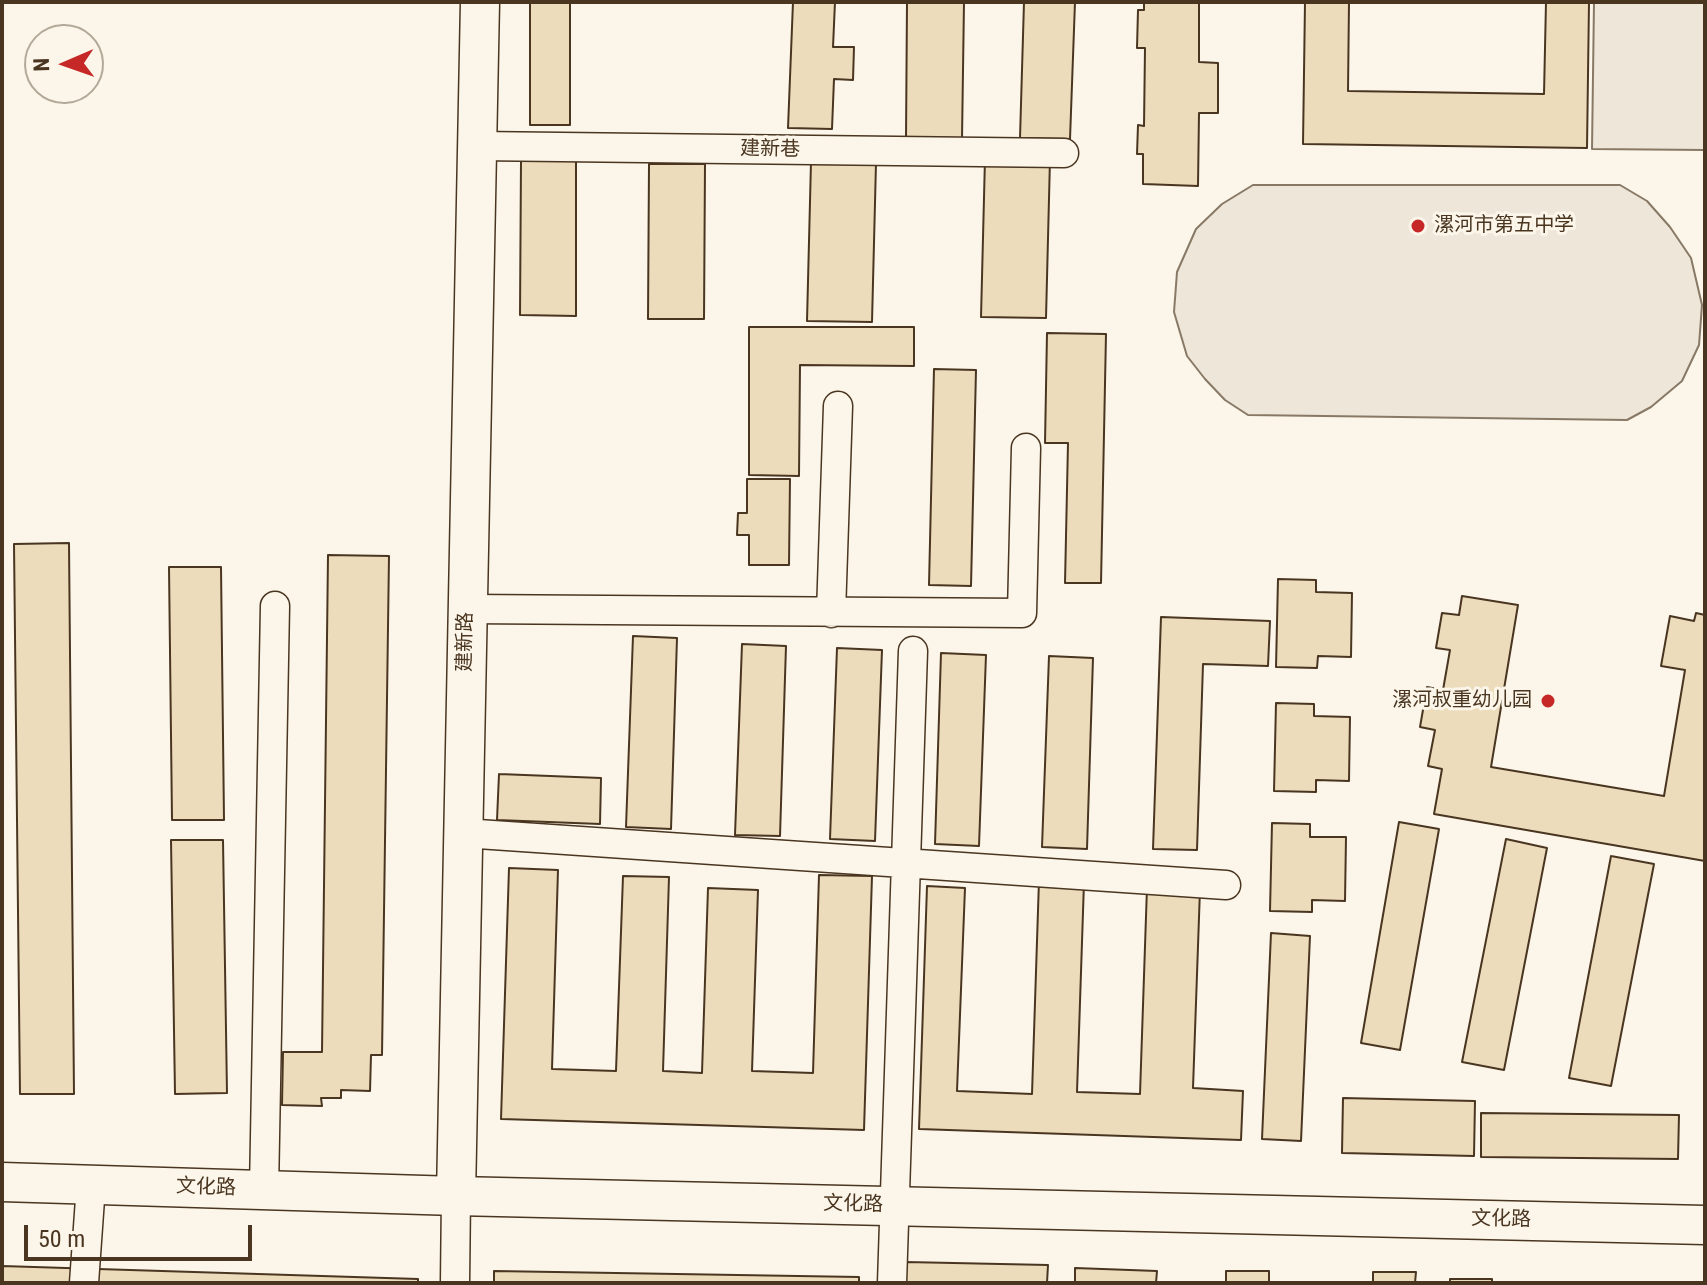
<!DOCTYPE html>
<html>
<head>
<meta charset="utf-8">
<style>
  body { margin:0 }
  #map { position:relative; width:1707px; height:1285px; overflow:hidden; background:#fbf6e9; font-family:"Roboto Condensed",sans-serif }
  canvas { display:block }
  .frame { position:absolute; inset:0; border:4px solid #4a3520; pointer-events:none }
  .north { position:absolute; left:24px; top:24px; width:80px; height:80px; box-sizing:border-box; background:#fbf6e9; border:2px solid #b4a999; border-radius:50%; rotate:268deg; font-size:22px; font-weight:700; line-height:32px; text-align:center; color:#4a3520 }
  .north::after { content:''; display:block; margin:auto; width:28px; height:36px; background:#c62828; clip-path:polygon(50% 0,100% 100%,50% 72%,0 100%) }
  .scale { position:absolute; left:24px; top:1225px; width:228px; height:36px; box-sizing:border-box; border:4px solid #4a3520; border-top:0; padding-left:10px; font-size:24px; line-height:28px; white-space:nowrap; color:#4a3520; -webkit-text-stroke:6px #fbf6e9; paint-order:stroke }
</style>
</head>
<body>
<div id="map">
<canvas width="1707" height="1285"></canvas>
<div class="frame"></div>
<div class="north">N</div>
<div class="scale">50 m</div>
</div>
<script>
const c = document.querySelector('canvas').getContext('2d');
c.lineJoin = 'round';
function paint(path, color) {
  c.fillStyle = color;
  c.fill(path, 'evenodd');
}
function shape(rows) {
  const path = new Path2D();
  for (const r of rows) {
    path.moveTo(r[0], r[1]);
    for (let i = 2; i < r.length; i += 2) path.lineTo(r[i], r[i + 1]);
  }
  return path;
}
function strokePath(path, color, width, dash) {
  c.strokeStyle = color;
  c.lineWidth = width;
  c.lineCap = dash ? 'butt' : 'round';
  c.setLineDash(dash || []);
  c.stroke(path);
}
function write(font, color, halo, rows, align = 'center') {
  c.font = font + ' "Roboto Condensed","Noto Sans SC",sans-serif';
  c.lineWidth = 6;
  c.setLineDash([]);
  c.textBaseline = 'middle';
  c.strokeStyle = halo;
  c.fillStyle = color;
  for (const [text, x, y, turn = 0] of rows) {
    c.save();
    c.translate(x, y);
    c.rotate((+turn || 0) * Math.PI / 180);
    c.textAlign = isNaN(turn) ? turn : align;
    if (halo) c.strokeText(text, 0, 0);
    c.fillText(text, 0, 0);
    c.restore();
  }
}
const green = shape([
  [1594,2,1705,2,1705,150,1592,149,1594,2],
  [1253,185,1620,185,1647,201,1670,227,1691,258,1702,305,1699,345,1682,381,1651,407,1627,420,1248,415,1225,400,1205,379,1187,356,1174,312,1177,272,1196,229,1222,204,1253,185]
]);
paint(green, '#ede6d9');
strokePath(green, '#887966', 2);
const building = shape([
  [530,2,570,2,570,125,530,125,530,2],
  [793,2,835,2,833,47,854,47,853,80,834,79,832,129,788,128,793,2],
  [907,2,964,2,962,139,906,138,907,2],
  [1024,2,1075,2,1070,139,1020,138,1024,2],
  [1144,2,1199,2,1199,62,1218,63,1218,113,1199,113,1198,186,1143,184,1143,154,1137,154,1138,125,1144,126,1145,48,1137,48,1138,10,1144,10,1144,2],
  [1305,2,1349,2,1348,91,1544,94,1546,2,1589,2,1587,148,1303,144,1305,2],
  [985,158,1050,159,1046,318,981,317,985,158],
  [521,160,576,160,576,316,520,315,521,160],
  [811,162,876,163,872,322,807,321,811,162],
  [649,164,705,164,704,319,648,319,649,164],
  [749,327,914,327,914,366,800,365,799,476,749,475,749,327],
  [1047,333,1106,334,1101,583,1065,583,1068,443,1045,443,1047,333],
  [934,369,976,370,971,586,929,585,934,369],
  [747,479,790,479,789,565,749,565,749,535,737,535,738,513,747,513,747,479],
  [69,543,74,1094,20,1094,14,544,69,543],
  [328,555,389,556,382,1055,371,1055,370,1091,341,1090,341,1098,321,1098,322,1106,282,1105,283,1052,322,1052,328,555],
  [169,567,221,567,224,820,172,820,169,567],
  [1278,579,1316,580,1316,592,1352,593,1351,657,1318,656,1317,668,1276,667,1278,579],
  [1462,596,1518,605,1491,767,1664,796,1685,670,1661,666,1670,616,1694,621,1696,613,1705,615,1705,861,1434,814,1442,769,1428,766,1435,730,1420,727,1427,687,1443,690,1450,650,1436,648,1442,613,1459,615,1462,596],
  [1161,617,1270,621,1268,666,1203,664,1197,850,1153,849,1161,617],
  [633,636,677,638,671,829,626,827,633,636],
  [742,644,786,646,780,836,735,835,742,644],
  [837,648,882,650,875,841,830,839,837,648],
  [941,653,986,655,979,846,935,844,941,653],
  [1049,656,1093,658,1087,849,1042,847,1049,656],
  [1276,703,1314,704,1314,716,1350,717,1349,781,1316,780,1316,792,1274,791,1276,703],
  [499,774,601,778,600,824,497,820,499,774],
  [1399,822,1439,829,1400,1050,1361,1043,1399,822],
  [1272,823,1310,824,1310,837,1346,837,1345,901,1312,900,1312,912,1270,911,1272,823],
  [1506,839,1547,848,1504,1070,1462,1062,1506,839],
  [171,840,223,840,227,1093,175,1094,171,840],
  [1611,856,1654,864,1611,1086,1569,1078,1611,856],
  [509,868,558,870,552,1069,616,1071,623,876,669,877,663,1071,702,1073,708,888,758,890,752,1071,813,1073,819,875,872,876,864,1130,501,1119,509,868],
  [1039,880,1084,882,1077,1092,1140,1094,1147,887,1200,889,1193,1088,1243,1091,1241,1140,919,1129,927,886,965,888,957,1091,1032,1094,1039,880],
  [1271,933,1310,936,1301,1141,1262,1139,1271,933],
  [1343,1098,1475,1101,1474,1156,1342,1153,1343,1098],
  [1481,1113,1679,1115,1678,1159,1481,1157,1481,1113],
  [906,1262,1048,1265,1047,1283,906,1283,906,1262],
  [2,1266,418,1279,418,1283,2,1283,2,1266],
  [1075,1268,1157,1271,1156,1283,1075,1283,1075,1268],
  [494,1271,859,1277,859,1283,494,1283,494,1271],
  [1226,1271,1269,1271,1269,1283,1226,1283,1226,1271],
  [1373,1272,1416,1272,1415,1283,1373,1283,1373,1272],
  [1450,1279,1492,1279,1492,1283,1450,1283,1450,1279]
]);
paint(building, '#ecdcbc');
strokePath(building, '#4a3520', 2);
const street = shape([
  [477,146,1064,153],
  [467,609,1022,613,1026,448],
  [831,613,838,406],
  [463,833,1226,885],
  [264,1190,275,606],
  [84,1283,91,1185],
  [455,1283,456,1196],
  [892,1283,913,651]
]);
const secondary = shape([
  [2,1182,456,1196,1705,1225],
  [456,1196,480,2]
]);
strokePath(street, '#4a3520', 31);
strokePath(secondary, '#4a3520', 41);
strokePath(street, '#fbf6e9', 28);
strokePath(secondary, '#fbf6e9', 38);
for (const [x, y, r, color] of [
  [1418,226,8,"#c62828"],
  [1548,701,8,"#c62828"]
]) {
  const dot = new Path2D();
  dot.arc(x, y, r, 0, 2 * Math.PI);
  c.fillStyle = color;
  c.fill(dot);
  strokePath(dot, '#fbf6e9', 3);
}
write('20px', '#4a3520', '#fbf6e9', [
  ["建新巷",770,150,1],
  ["建新路",466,642,-89],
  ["文化路",206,1188,2],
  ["文化路",853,1205,1],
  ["文化路",1501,1220,1]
]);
write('20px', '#4a3520', '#fbf6e9', [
  ["漯河市第五中学",1434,226],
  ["漯河叔重幼儿园",1532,701,"right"]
], 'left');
</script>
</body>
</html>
